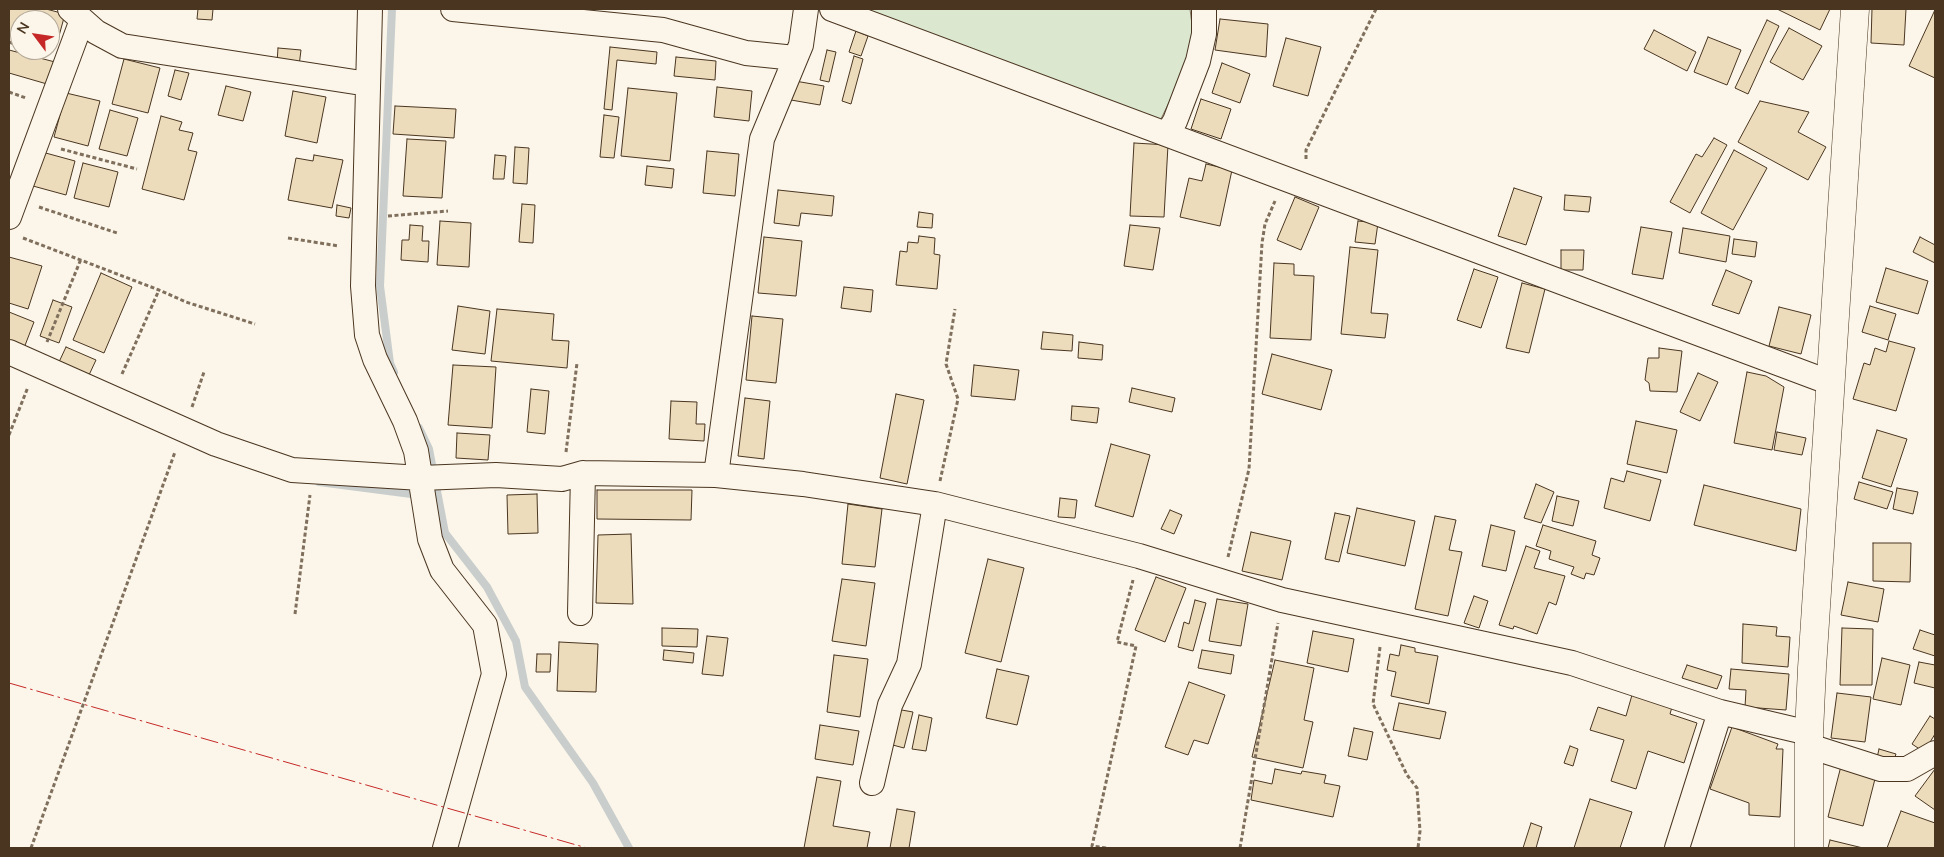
<!DOCTYPE html>
<html>
<head>
<meta charset="utf-8">
<style>
  body { margin:0 }
  #map { position:relative; width:1944px; height:857px; overflow:hidden; background:#fbf6e9; font-family:Mulish,sans-serif }
  canvas { display:block }
  .frame { position:absolute; inset:0; border:10px solid #4a3520; pointer-events:none }
  .north { position:absolute; left:10px; top:10px; width:50px; height:50px; box-sizing:border-box; background:#fbf6e9; border:1px solid #b4a999; border-radius:50%; rotate:301deg; font-size:14px; font-weight:700; line-height:20px; text-align:center; color:#4a3520 }
  .north::after { content:''; display:block; margin:auto; width:18px; height:22px; background:#c62828; clip-path:polygon(50% 0,100% 100%,50% 72%,0 100%) }
</style>
</head>
<body>
<div id="map">
<canvas width="1944" height="857"></canvas>
<div class="frame"></div>
<div class="north">N</div>
</div>
<script>
const c = document.querySelector('canvas').getContext('2d');
c.lineJoin = 'round';
function paint(path, color) {
  c.fillStyle = color;
  c.fill(path, 'evenodd');
}
function shape(rows) {
  const path = new Path2D();
  for (const r of rows) {
    path.moveTo(r[0], r[1]);
    for (let i = 2; i < r.length; i += 2) path.lineTo(r[i], r[i + 1]);
  }
  return path;
}
function strokePath(path, color, width, dash) {
  c.strokeStyle = color;
  c.lineWidth = width;
  c.lineCap = dash ? 'butt' : 'round';
  c.setLineDash(dash || []);
  c.stroke(path);
}
const green = shape([
  [856,9,1190,9,1192,25,1191,57,1159,123,856,9]
]);
paint(green, '#dce7d0');
strokePath(green, '#887966', 1);
strokePath(shape([
  [392,9,380,286,390,363,394,372],
  [419,428,429,449,445,533,487,587,516,641,525,687,593,783,629,848],
  [319,482,419,495]
]), '#c9cecd', 8);
const building = shape([
  [9,9,46,9,65,14,56,47,50,45,50,20,20,20,20,37,9,34,9,9],
  [198,9,213,9,212,20,197,19,198,9],
  [1777,9,1830,9,1820,30,1777,9],
  [1872,9,1906,9,1904,45,1871,43,1872,9],
  [1934,12,1935,13,1935,78,1909,66,1934,12],
  [1220,19,1268,24,1266,57,1215,50,1220,19],
  [1767,20,1779,26,1748,94,1735,88,1767,20],
  [1789,28,1822,46,1803,80,1770,62,1789,28],
  [1654,30,1696,52,1687,71,1644,49,1654,30],
  [856,31,868,36,861,56,849,52,856,31],
  [1708,37,1741,50,1727,85,1694,72,1708,37],
  [1286,38,1321,47,1308,96,1273,86,1286,38],
  [610,47,657,52,656,64,617,60,612,110,604,109,610,47],
  [278,48,301,50,299,66,277,63,278,48],
  [9,50,55,62,47,84,9,73,9,50],
  [827,50,836,52,829,82,820,80,827,50],
  [854,56,863,59,851,104,842,101,854,56],
  [676,57,716,61,715,80,674,76,676,57],
  [124,59,160,68,148,113,112,104,124,59],
  [1222,63,1250,74,1240,103,1212,93,1222,63],
  [175,70,189,73,181,100,168,96,175,70],
  [795,81,824,86,820,105,791,100,795,81],
  [226,86,251,92,243,121,218,115,226,86],
  [717,87,752,91,749,121,714,117,717,87],
  [628,88,677,93,670,161,621,156,628,88],
  [293,91,326,97,317,143,285,136,293,91],
  [66,93,100,101,88,146,54,137,66,93],
  [1201,99,1231,109,1221,139,1191,129,1201,99],
  [1760,101,1809,112,1798,132,1826,147,1808,180,1738,142,1760,101],
  [395,106,456,109,454,138,393,134,395,106],
  [110,110,138,118,127,156,99,149,110,110],
  [604,115,619,117,614,158,600,157,604,115],
  [161,116,182,122,179,130,193,133,188,150,197,152,184,200,142,189,161,116],
  [1714,138,1727,145,1690,213,1670,202,1696,154,1702,157,1714,138],
  [407,139,446,141,442,198,403,196,407,139],
  [1134,143,1168,145,1164,217,1130,216,1134,143],
  [515,147,529,148,527,184,513,183,515,147],
  [1734,150,1767,168,1733,230,1701,213,1734,150],
  [707,151,739,154,735,196,703,193,707,151],
  [42,152,75,161,66,195,33,186,42,152],
  [314,155,343,160,332,208,288,200,296,158,313,161,314,155],
  [495,155,506,156,504,179,493,179,495,155],
  [83,163,118,172,109,207,74,198,83,163],
  [1206,164,1232,170,1220,226,1180,217,1189,178,1202,181,1206,164],
  [647,166,674,169,672,188,645,185,647,166],
  [1514,188,1542,197,1526,245,1498,236,1514,188],
  [778,190,834,196,832,216,801,213,799,226,774,223,778,190],
  [1565,195,1591,197,1589,212,1564,210,1565,195],
  [1295,197,1319,207,1301,250,1277,240,1295,197],
  [522,204,535,205,533,243,519,242,522,204],
  [337,205,351,208,349,218,336,216,337,205],
  [919,212,933,214,932,228,917,227,919,212],
  [440,221,471,223,469,267,437,265,440,221],
  [1358,221,1378,223,1375,244,1355,242,1358,221],
  [410,225,423,226,422,241,429,241,428,262,401,260,402,240,409,240,410,225],
  [1130,225,1160,228,1153,270,1124,266,1130,225],
  [1641,227,1672,232,1663,279,1632,274,1641,227],
  [1683,228,1730,236,1726,262,1679,253,1683,228],
  [919,236,935,238,934,254,940,255,937,289,896,285,900,251,907,252,908,242,918,243,919,236],
  [764,237,802,241,796,296,758,293,764,237],
  [1920,237,1935,245,1935,263,1913,252,1920,237],
  [1734,239,1757,242,1755,257,1732,254,1734,239],
  [1350,247,1378,250,1371,313,1388,314,1385,338,1341,334,1350,247],
  [1561,250,1584,250,1583,270,1561,270,1561,250],
  [9,257,42,266,28,309,9,303,9,257],
  [1274,263,1294,264,1294,275,1314,276,1311,340,1270,338,1274,263],
  [1886,268,1928,281,1918,314,1876,302,1886,268],
  [1474,269,1498,277,1481,328,1457,320,1474,269],
  [1726,270,1752,281,1739,314,1712,305,1726,270],
  [101,273,132,287,104,353,73,340,101,273],
  [1522,283,1545,289,1529,353,1506,348,1522,283],
  [844,287,873,290,871,312,841,308,844,287],
  [53,300,72,307,59,343,40,336,53,300],
  [458,306,490,311,485,354,452,350,458,306],
  [1870,306,1896,314,1888,340,1862,332,1870,306],
  [1779,307,1811,315,1801,354,1769,346,1779,307],
  [497,309,554,314,552,340,569,341,567,368,491,361,497,309],
  [9,312,34,322,24,348,9,342,9,312],
  [752,316,783,319,776,383,746,380,752,316],
  [1043,332,1073,335,1072,351,1041,349,1043,332],
  [1889,341,1915,348,1896,411,1853,399,1864,363,1870,365,1875,348,1886,352,1889,341],
  [1079,342,1103,345,1102,360,1078,358,1079,342],
  [66,347,96,360,89,375,59,362,66,347],
  [1659,348,1682,351,1677,392,1650,391,1649,383,1645,380,1648,358,1659,358,1659,348],
  [1272,354,1332,370,1321,410,1262,394,1272,354],
  [453,365,496,367,492,428,448,425,453,365],
  [974,365,1019,370,1015,400,971,396,974,365],
  [1747,372,1766,376,1784,387,1772,450,1734,443,1747,372],
  [1698,373,1718,382,1700,421,1680,412,1698,373],
  [1132,388,1175,398,1172,412,1129,402,1132,388],
  [531,389,549,391,545,434,527,432,531,389],
  [896,394,924,400,907,484,880,478,896,394],
  [745,398,770,401,764,459,738,456,745,398],
  [671,401,697,402,696,424,705,424,704,441,669,439,671,401],
  [1072,406,1099,408,1097,423,1071,420,1072,406],
  [1636,421,1677,430,1667,473,1627,464,1636,421],
  [1877,430,1907,439,1891,487,1862,478,1877,430],
  [1777,432,1806,438,1802,455,1774,450,1777,432],
  [457,433,490,435,488,460,456,458,457,433],
  [1111,444,1150,455,1133,517,1095,506,1111,444],
  [1627,471,1661,480,1650,521,1604,508,1611,478,1624,482,1627,471],
  [1859,482,1893,492,1887,509,1854,499,1859,482],
  [1536,484,1554,492,1541,523,1524,518,1536,484],
  [1704,485,1801,509,1796,551,1694,525,1704,485],
  [1897,488,1918,492,1913,514,1893,509,1897,488],
  [597,490,692,490,691,520,597,519,597,490],
  [537,494,538,533,508,534,507,495,537,494],
  [1557,496,1579,501,1573,526,1552,521,1557,496],
  [1060,498,1077,500,1075,518,1058,517,1060,498],
  [848,504,882,509,875,567,842,564,848,504],
  [1357,508,1415,521,1405,566,1347,553,1357,508],
  [1170,510,1182,515,1174,534,1161,529,1170,510],
  [1335,513,1350,516,1339,562,1325,559,1335,513],
  [1435,516,1456,520,1449,550,1462,552,1448,616,1415,609,1435,516],
  [1491,525,1515,531,1506,571,1482,566,1491,525],
  [1543,525,1596,541,1592,555,1600,558,1594,575,1586,573,1584,579,1571,574,1574,567,1549,559,1551,551,1536,546,1543,525],
  [1251,532,1291,541,1282,580,1242,571,1251,532],
  [631,534,633,604,596,603,598,535,631,534],
  [1873,543,1911,543,1910,582,1873,581,1873,543],
  [1526,546,1540,551,1534,568,1565,576,1556,605,1549,602,1537,634,1514,626,1513,629,1499,625,1526,546],
  [988,559,1024,568,1001,662,965,653,988,559],
  [1156,577,1186,588,1165,642,1135,630,1156,577],
  [842,579,875,583,866,646,832,641,842,579],
  [1848,582,1884,589,1878,622,1841,615,1848,582],
  [1474,596,1488,601,1479,628,1464,623,1474,596],
  [1217,599,1248,604,1241,646,1209,641,1217,599],
  [1195,600,1206,603,1193,651,1178,647,1184,622,1189,624,1195,600],
  [1743,624,1777,627,1776,636,1790,637,1788,667,1742,663,1743,624],
  [662,628,698,629,697,647,662,646,662,628],
  [1842,628,1873,629,1872,685,1840,685,1842,628],
  [1920,630,1935,635,1935,656,1913,649,1920,630],
  [1313,631,1354,639,1348,672,1307,663,1313,631],
  [707,636,728,638,723,676,702,674,707,636],
  [559,642,598,644,596,692,557,691,559,642],
  [1401,645,1415,648,1415,652,1438,656,1429,704,1391,696,1396,672,1387,670,1390,654,1399,656,1401,645],
  [664,650,694,653,693,663,663,660,664,650],
  [1202,650,1234,655,1231,674,1198,668,1202,650],
  [537,654,551,654,550,672,536,672,537,654],
  [834,655,868,659,860,717,827,712,834,655],
  [1882,658,1910,665,1901,705,1873,699,1882,658],
  [1275,660,1314,668,1304,720,1313,722,1303,768,1252,757,1275,660],
  [1919,662,1935,665,1935,688,1914,683,1919,662],
  [1687,665,1722,676,1717,689,1682,678,1687,665],
  [997,669,1029,676,1017,725,986,718,997,669],
  [1731,669,1789,674,1786,710,1745,707,1746,690,1729,689,1731,669],
  [1189,682,1225,695,1208,744,1194,740,1188,755,1165,747,1189,682],
  [1837,693,1871,697,1865,742,1831,738,1837,693],
  [1632,695,1672,707,1670,714,1697,723,1684,763,1648,751,1636,789,1611,781,1624,740,1590,730,1598,707,1626,716,1632,695],
  [1399,703,1446,712,1440,739,1393,730,1399,703],
  [896,709,913,712,904,748,889,744,896,709],
  [919,715,932,718,926,751,912,749,919,715],
  [1930,716,1935,719,1935,734,1924,752,1912,744,1930,716],
  [820,725,859,731,853,765,815,759,820,725],
  [1732,727,1778,744,1776,749,1783,749,1780,817,1749,815,1749,803,1710,789,1732,727],
  [1354,728,1373,732,1367,760,1348,756,1354,728],
  [1570,746,1578,749,1573,766,1564,763,1570,746],
  [1879,749,1896,754,1893,763,1877,758,1879,749],
  [1841,766,1876,775,1863,826,1828,817,1841,766],
  [1275,769,1301,774,1302,771,1326,775,1324,783,1340,786,1333,817,1251,800,1254,780,1272,784,1275,769],
  [1935,769,1935,810,1915,796,1935,769],
  [817,777,841,781,833,826,870,832,867,848,804,848,817,777],
  [1590,799,1632,812,1620,848,1574,848,1590,799],
  [897,809,915,812,909,848,890,848,897,809],
  [1901,811,1935,823,1935,848,1887,848,1901,811],
  [1531,823,1542,827,1536,848,1523,848,1531,823],
  [1830,840,1863,848,1828,848,1830,840]
]);
paint(building, '#ecdcbc');
strokePath(building, '#4a3520', 1);
const minor = shape([
  [70,9,96,32,122,46,368,84],
  [370,9,363,286,367,335,375,359,405,421,416,451,430,539,442,570,485,625,494,674,445,848],
  [453,9,663,30,746,53,795,58],
  [832,9,1831,383],
  [1167,134,1175,121,1198,61,1204,34,1204,9],
  [9,217,82,20],
  [9,352,216,444,292,470,421,478,496,475,562,479,583,473,716,475,803,484,935,504,1139,556,1282,600,1572,663,1720,712,1809,733],
  [716,475,762,139,801,45,806,9],
  [580,613,583,473],
  [1809,746,1881,769,1907,769,1935,753],
  [872,783,890,705,909,664,935,504],
  [1677,848,1720,712]
]);
const tertiary = shape([
  [1809,848,1809,733,1812,668,1855,9]
]);
strokePath(minor, '#4a3520', 26);
strokePath(tertiary, '#4a3520', 29);
strokePath(shape([
  [9,42,20,46],
  [35,50,43,52],
  [9,92,26,98],
  [61,149,137,169],
  [1306,159,1306,150,1376,9],
  [39,207,117,233],
  [388,216,448,211],
  [23,238,159,290,186,302,255,324],
  [288,238,339,246],
  [47,342,81,259],
  [122,374,159,290],
  [192,407,204,372],
  [9,435,28,387],
  [566,452,577,363],
  [940,481,958,399,946,364,955,309],
  [1228,557,1249,469,1262,243,1265,224,1275,201],
  [295,614,310,495],
  [1380,647,1373,704,1407,775,1417,788,1420,831,1418,848],
  [31,848,175,452],
  [1106,848,1092,846,1136,646,1117,642,1133,580],
  [1240,848,1278,623]
]), '#7f6f5c', 3, [4, 2.5]);
strokePath(minor, '#fbf6e9', 24);
strokePath(tertiary, '#fbf6e9', 28);
strokePath(shape([
  [9,683,587,848]
]), '#c62828', 1, [18, 4, 2.5, 4]);
</script>
</body>
</html>
